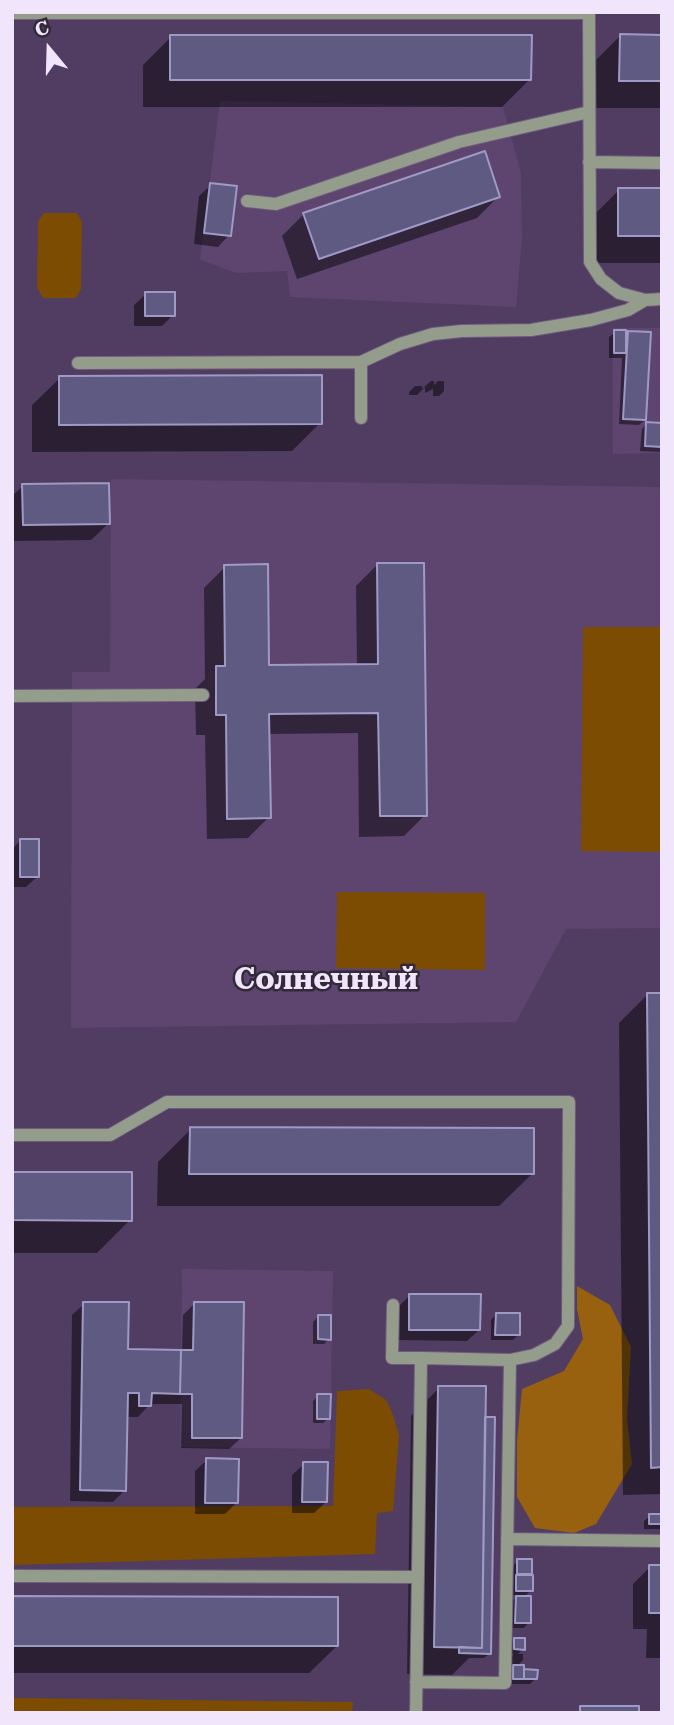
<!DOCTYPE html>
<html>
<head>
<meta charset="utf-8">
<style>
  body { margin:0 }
  #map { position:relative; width:674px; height:1725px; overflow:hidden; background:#513d61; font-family:"Roboto Serif",serif }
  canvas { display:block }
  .frame { position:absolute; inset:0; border:14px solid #f1e5fb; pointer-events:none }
  .north { position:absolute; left:14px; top:14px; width:70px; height:70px; -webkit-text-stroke:5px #322939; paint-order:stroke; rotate:341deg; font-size:19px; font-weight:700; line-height:28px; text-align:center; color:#f1e5fb }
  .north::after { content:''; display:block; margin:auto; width:24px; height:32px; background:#f1e5fb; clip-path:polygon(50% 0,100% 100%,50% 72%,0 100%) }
</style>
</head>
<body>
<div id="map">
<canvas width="674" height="1725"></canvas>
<div class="frame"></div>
<div class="north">С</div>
</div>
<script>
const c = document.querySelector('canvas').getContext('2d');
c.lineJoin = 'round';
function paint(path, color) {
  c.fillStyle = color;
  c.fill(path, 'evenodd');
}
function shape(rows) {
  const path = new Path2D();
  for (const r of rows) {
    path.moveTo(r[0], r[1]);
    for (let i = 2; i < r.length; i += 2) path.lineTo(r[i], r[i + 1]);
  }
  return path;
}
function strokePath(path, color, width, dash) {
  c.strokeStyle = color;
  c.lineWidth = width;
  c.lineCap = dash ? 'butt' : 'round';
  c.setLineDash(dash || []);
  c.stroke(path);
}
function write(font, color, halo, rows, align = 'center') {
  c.font = font + ' "Roboto Serif",serif';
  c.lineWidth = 5;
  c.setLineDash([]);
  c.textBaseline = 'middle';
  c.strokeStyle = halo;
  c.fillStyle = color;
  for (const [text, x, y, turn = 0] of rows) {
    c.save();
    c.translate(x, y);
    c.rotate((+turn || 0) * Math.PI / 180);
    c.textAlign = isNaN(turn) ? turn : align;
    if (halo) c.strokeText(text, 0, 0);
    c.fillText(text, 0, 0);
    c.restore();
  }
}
paint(shape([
  [220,101,503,107,521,173,522,238,516,307,290,297,287,271,237,273,200,260],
  [613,328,662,328,662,453,613,454],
  [111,479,662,487,662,928,566,929,516,1022,71,1028,72,672,110,672],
  [12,709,14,709,14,1034,12,1034],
  [182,1269,333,1271,330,1449,180,1447]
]), '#5d456f');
paint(shape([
  [44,213,77,213,82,222,81,289,76,298,43,298,37,288,38,221],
  [583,627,662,627,662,852,581,851],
  [337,892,485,893,485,970,336,968],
  [369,1389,386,1400,392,1412,399,1435,393,1511,377,1513,375,1554,12,1565,12,1507,333,1506,337,1391],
  [12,1698,353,1702,352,1713,12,1713]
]), '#7b4c01');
paint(shape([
  [577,1286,610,1305,631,1347,627,1419,632,1464,596,1524,574,1533,535,1528,517,1497,517,1441,522,1389,564,1371,583,1339,577,1309]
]), '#986110');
paint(shape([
  [620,36,662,36,662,108,592,108,592,64],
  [171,37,530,79,502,107,143,107,143,65],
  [211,185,229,235,218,247,194,244,199,196],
  [619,190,662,190,662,263,590,263,591,218],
  [498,197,477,218,297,279,282,236,304,214],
  [146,294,173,315,162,326,134,326,134,305],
  [615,332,625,337,629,332,645,420,639,425,619,424,622,358,609,358,609,337],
  [60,378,320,423,292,451,32,452,32,405],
  [431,381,434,381,434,385,438,381,444,381,444,391,439,396,433,396,433,389,425,393,425,387,417,395,409,395,409,392,415,386,422,386,422,389],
  [647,423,662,424,662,452,640,451,642,429],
  [23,486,108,524,91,540,12,541,12,496],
  [377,565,425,815,404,836,359,837,358,733,268,734,269,817,248,838,207,839,205,735,196,735,195,689,205,679,204,588,225,567,267,667,357,666,356,586],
  [21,840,38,876,26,887,12,887,12,849],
  [647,995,662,995,662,1494,623,1495,619,1023],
  [191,1129,532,1174,499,1206,157,1206,158,1162],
  [12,1174,130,1220,97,1253,12,1253],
  [410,1295,479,1330,467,1341,398,1340,398,1307],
  [84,1304,126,1351,182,1352,183,1315,194,1304,241,1438,229,1449,181,1448,182,1404,150,1404,138,1417,126,1417,125,1490,113,1502,70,1501,72,1315],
  [496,1314,518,1335,513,1340,491,1340,491,1320],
  [319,1316,329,1339,324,1344,313,1344,313,1322],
  [439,1388,490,1653,484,1658,469,1658,452,1675,407,1674,411,1416],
  [318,1396,329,1418,323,1423,313,1423,313,1401],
  [207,1460,236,1503,225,1514,195,1514,195,1471],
  [304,1464,326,1502,314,1513,292,1513,292,1475],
  [650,1516,662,1516,662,1529,644,1529,644,1521],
  [518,1560,530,1561,531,1590,524,1597,529,1622,524,1628,511,1628,511,1603,518,1595,511,1595,513,1566],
  [650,1567,662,1567,662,1658,646,1658,647,1629,633,1629,633,1584],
  [12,1598,337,1646,309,1673,12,1673],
  [514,1640,523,1649,518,1654,523,1654,523,1660,516,1667,536,1678,530,1684,508,1684,508,1672,515,1665,509,1665,509,1659,514,1654,509,1654,509,1645]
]), '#0007');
const building = shape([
  [620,34,662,35,662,81,619,81,620,34],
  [170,35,532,35,531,80,170,80,170,35],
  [485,151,500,197,319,259,303,213,485,151],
  [210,183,237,186,231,236,204,233,210,183],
  [618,188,662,188,662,236,618,236,618,188],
  [145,292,175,292,175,316,145,316,145,292],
  [614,330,626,330,626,353,614,353,614,330],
  [628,331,651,332,646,420,623,419,628,331],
  [322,375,322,424,59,425,59,376,322,375],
  [646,422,662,423,662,447,645,446,646,422],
  [109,483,110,524,23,525,22,484,109,483],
  [377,563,424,563,427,816,380,816,378,713,269,714,271,818,227,819,226,715,216,715,216,666,225,666,224,565,268,564,269,665,378,664,377,563],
  [20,839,39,839,39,877,20,877,20,839],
  [647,993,662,993,662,1467,651,1468,647,993],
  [190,1127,534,1128,534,1174,189,1174,190,1127],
  [12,1172,132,1172,132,1221,12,1220,12,1172],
  [409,1294,481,1294,480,1330,409,1330,409,1294],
  [83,1302,129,1302,128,1349,181,1350,180,1394,152,1393,151,1406,139,1406,139,1393,128,1393,126,1491,80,1490,83,1302],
  [194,1302,244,1302,242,1438,192,1438,192,1394,180,1394,181,1350,193,1350,194,1302],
  [496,1313,520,1313,520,1335,495,1335,496,1313],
  [318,1315,331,1315,331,1340,318,1339,318,1315],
  [438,1386,486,1386,482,1648,434,1647,438,1386],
  [317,1394,331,1394,330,1419,317,1419,317,1394],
  [485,1417,495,1417,491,1654,459,1653,459,1647,482,1648,485,1417],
  [206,1458,239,1459,238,1503,205,1503,206,1458],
  [303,1462,328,1462,327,1502,302,1502,303,1462],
  [649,1514,662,1514,662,1524,649,1524,649,1514],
  [517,1559,532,1559,532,1574,517,1574,517,1559],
  [649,1565,662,1565,662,1613,649,1613,649,1565],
  [516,1575,533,1575,533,1591,516,1591,516,1575],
  [12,1596,338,1597,338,1646,12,1646,12,1596],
  [516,1596,531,1596,531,1623,515,1623,516,1596],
  [514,1638,525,1638,525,1650,514,1649,514,1638],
  [513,1665,524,1665,524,1679,513,1679,513,1665],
  [524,1669,538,1670,537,1679,524,1679,524,1669],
  [580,1706,639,1706,639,1713,580,1713,580,1706]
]);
paint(building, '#5f5a82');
strokePath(building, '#9e9ac5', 2);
const minor = shape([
  [589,12,590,262,601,279,619,293,645,300,662,299],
  [12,13,589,13],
  [589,162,662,163],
  [247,201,276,204,459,142,589,112],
  [361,362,361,418],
  [78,363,361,362,400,344,433,334,462,331,531,330,591,320,628,310,645,300],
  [12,696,203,695],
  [12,1135,110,1135,167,1102,569,1102,568,1326,555,1344,534,1355,510,1360,421,1358,416,1713],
  [393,1305,392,1358,421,1358],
  [507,1539,662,1541],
  [12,1576,418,1577],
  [416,1682,505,1683,510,1360]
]);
strokePath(minor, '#6e5b7d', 14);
strokePath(minor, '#949d8b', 12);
write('bold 30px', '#f1e5fb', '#322939', [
  ["Солнечный",326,980]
]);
</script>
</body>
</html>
